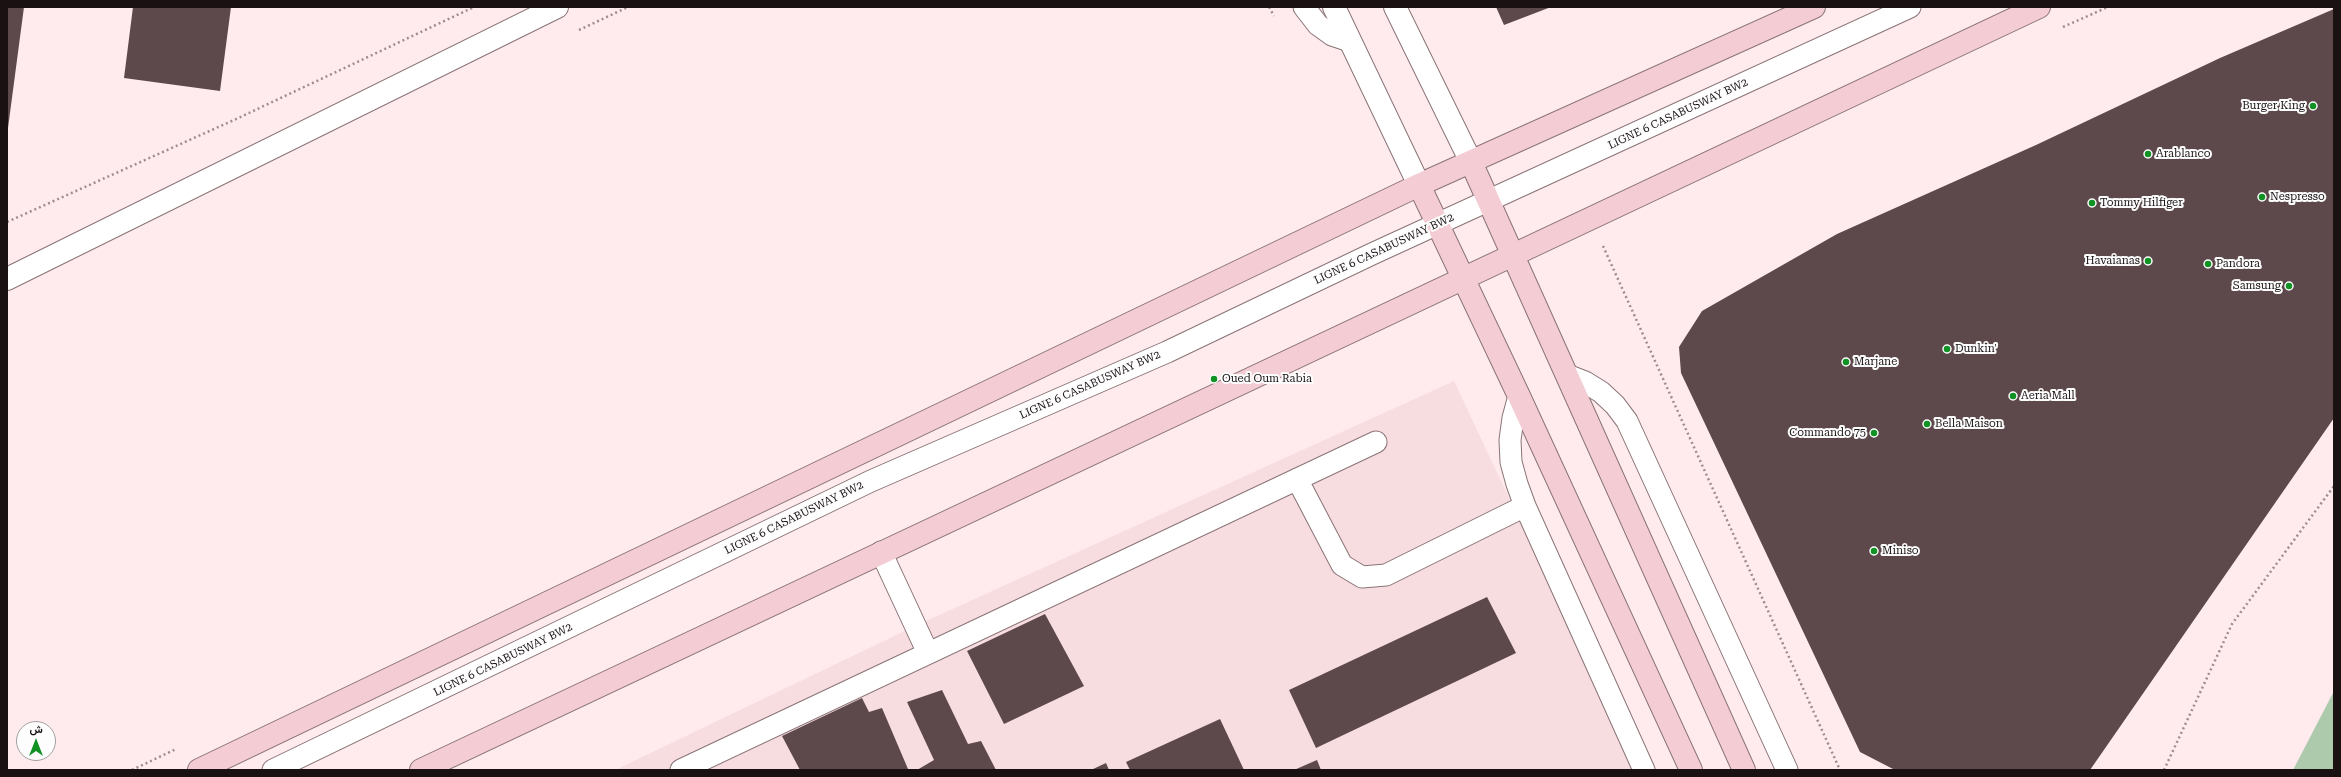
<!DOCTYPE html>
<html>
<head>
<meta charset="utf-8">
<style>
  body { margin:0 }
  #map { position:relative; width:2341px; height:777px; overflow:hidden; background:#ffebed; font-family:"Roboto Serif",Vazirmatn,serif }
  canvas { display:block }
  .frame { position:absolute; inset:0; border:8px solid #191112; pointer-events:none }
  .north { position:absolute; left:16px; top:721px; width:40px; height:40px; box-sizing:border-box; background:#fdfdfd; border:1px solid #a29f9f; border-radius:50%; rotate:0deg; font-size:11px; font-weight:700; line-height:16px; text-align:center; color:#191112 }
  .north::after { content:''; display:block; margin:auto; width:14px; height:18px; background:#119224; clip-path:polygon(50% 0,100% 100%,50% 72%,0 100%) }
</style>
</head>
<body>
<div id="map">
<canvas width="2341" height="777"></canvas>
<div class="frame"></div>
<div class="north">ش</div>
</div>
<script>
const c = document.querySelector('canvas').getContext('2d');
c.lineJoin = 'round';
function paint(path, color) {
  c.fillStyle = color;
  c.fill(path, 'evenodd');
}
function shape(rows) {
  const path = new Path2D();
  for (const r of rows) {
    path.moveTo(r[0], r[1]);
    for (let i = 2; i < r.length; i += 2) path.lineTo(r[i], r[i + 1]);
  }
  return path;
}
function strokePath(path, color, width, dash) {
  c.strokeStyle = color;
  c.lineWidth = width;
  c.lineCap = dash ? 'butt' : 'round';
  c.setLineDash(dash || []);
  c.stroke(path);
}
function write(font, color, halo, rows, align = 'center') {
  c.font = font + ' "Roboto Serif",serif';
  c.lineWidth = 4;
  c.setLineDash([]);
  c.textBaseline = 'middle';
  c.strokeStyle = halo;
  c.fillStyle = color;
  for (const [text, x, y, turn = 0] of rows) {
    c.save();
    c.translate(x, y);
    c.rotate((+turn || 0) * Math.PI / 180);
    c.textAlign = isNaN(turn) ? turn : align;
    if (halo) c.strokeText(text, 0, 0);
    c.fillText(text, 0, 0);
    c.restore();
  }
}
paint(shape([
  [1454,381,1637,770,615,770,915,626]
]), '#f8dde0');
paint(shape([
  [2334,691,2334,770,2293,770]
]), '#aecaad');
paint(shape([
  [7,7,24,7,8,128,7,128],
  [133,7,231,7,220,91,124,78],
  [1496,7,1551,7,1504,25],
  [2334,9,2334,418,2090,770,1895,770,1860,752,1681,373,1679,347,1702,311,1837,234,2036,145,2220,58],
  [1487,597,1516,653,1316,748,1289,690],
  [1045,614,1084,686,1004,724,967,651],
  [942,690,968,744,981,741,996,770,917,770,934,760,907,702],
  [862,698,869,712,882,708,908,769,800,770,782,736],
  [1220,719,1244,770,1130,770,1126,762],
  [1317,760,1321,770,1294,770],
  [1106,763,1109,770,1091,770]
]), '#5d494b');
const service = shape([
  [1304,7,1318,25,1332,35,1350,41],
  [1567,375,1585,382,1601,392,1615,405,1627,421,1787,770],
  [1519,396,1513,418,1510,440,1511,462,1517,484,1525,506,1644,770],
  [1297,479,1342,565,1362,577,1386,575,1525,506],
  [881,552,928,653],
  [273,770,871,481,1167,352,1372,254,1910,7],
  [681,770,1376,442]
]);
const minor = shape([
  [7,279,557,7]
]);
const tertiary = shape([
  [1334,7,1419,185],
  [1395,7,1471,162]
]);
const secondary = shape([
  [1471,162,1744,770],
  [1419,185,1519,396,1691,770],
  [199,770,1419,185,1814,7],
  [421,770,2039,7]
]);
strokePath(service, '#897376', 23);
strokePath(minor, '#897376', 24);
strokePath(tertiary, '#897376', 24);
strokePath(secondary, '#897376', 24);
strokePath(shape([
  [1269,7,1274,16],
  [2063,27,2108,7],
  [579,30,628,7],
  [7,222,234,120,474,7],
  [1603,246,1840,770],
  [132,770,176,749],
  [2164,770,2232,624,2334,486]
]), '#9c8d8f', 2.5, [2, 3]);
strokePath(service, '#fff', 21);
strokePath(minor, '#fff', 22);
strokePath(tertiary, '#fff', 22);
strokePath(secondary, '#f4ccd4', 22);
for (const [x, y, r, color] of [
  [2313,106,4,"#119224"],
  [2148,154,4,"#119224"],
  [2262,197,4,"#119224"],
  [2092,203,4,"#119224"],
  [2148,261,4,"#119224"],
  [2208,264,4,"#119224"],
  [2289,286,4,"#119224"],
  [1947,349,4,"#119224"],
  [1846,362,4,"#119224"],
  [1214,379,4,"#119224"],
  [2013,396,4,"#119224"],
  [1927,424,4,"#119224"],
  [1874,433,4,"#119224"],
  [1874,551,4,"#119224"]
]) {
  const dot = new Path2D();
  dot.arc(x, y, r, 0, 2 * Math.PI);
  c.fillStyle = color;
  c.fill(dot);
  strokePath(dot, '#fdfdfd', 1.5);
}
write('11px', '#191112', '#fdfdfd', [
  ["Burger King",2305,106,"right"],
  ["Arablanco",2156,154],
  ["Nespresso",2270,197],
  ["Tommy Hilfiger",2100,203],
  ["Havaianas",2140,261,"right"],
  ["Pandora",2216,264],
  ["Samsung",2281,286,"right"],
  ["Dunkin'",1955,349],
  ["Marjane",1854,362],
  ["Oued Oum Rabia",1222,379],
  ["Aeria Mall",2021,396],
  ["Bella Maison",1935,424],
  ["Commando 75",1866,433,"right"],
  ["Miniso",1882,551]
], 'left');
write('11px', '#191112', '#fdfdfd', [
  ["LIGNE 6 CASABUSWAY BW2",1678,114,-25],
  ["LIGNE 6 CASABUSWAY BW2",1384,249,-25],
  ["LIGNE 6 CASABUSWAY BW2",1090,385,-24],
  ["LIGNE 6 CASABUSWAY BW2",794,518,-26],
  ["LIGNE 6 CASABUSWAY BW2",503,660,-26]
]);
</script>
</body>
</html>
